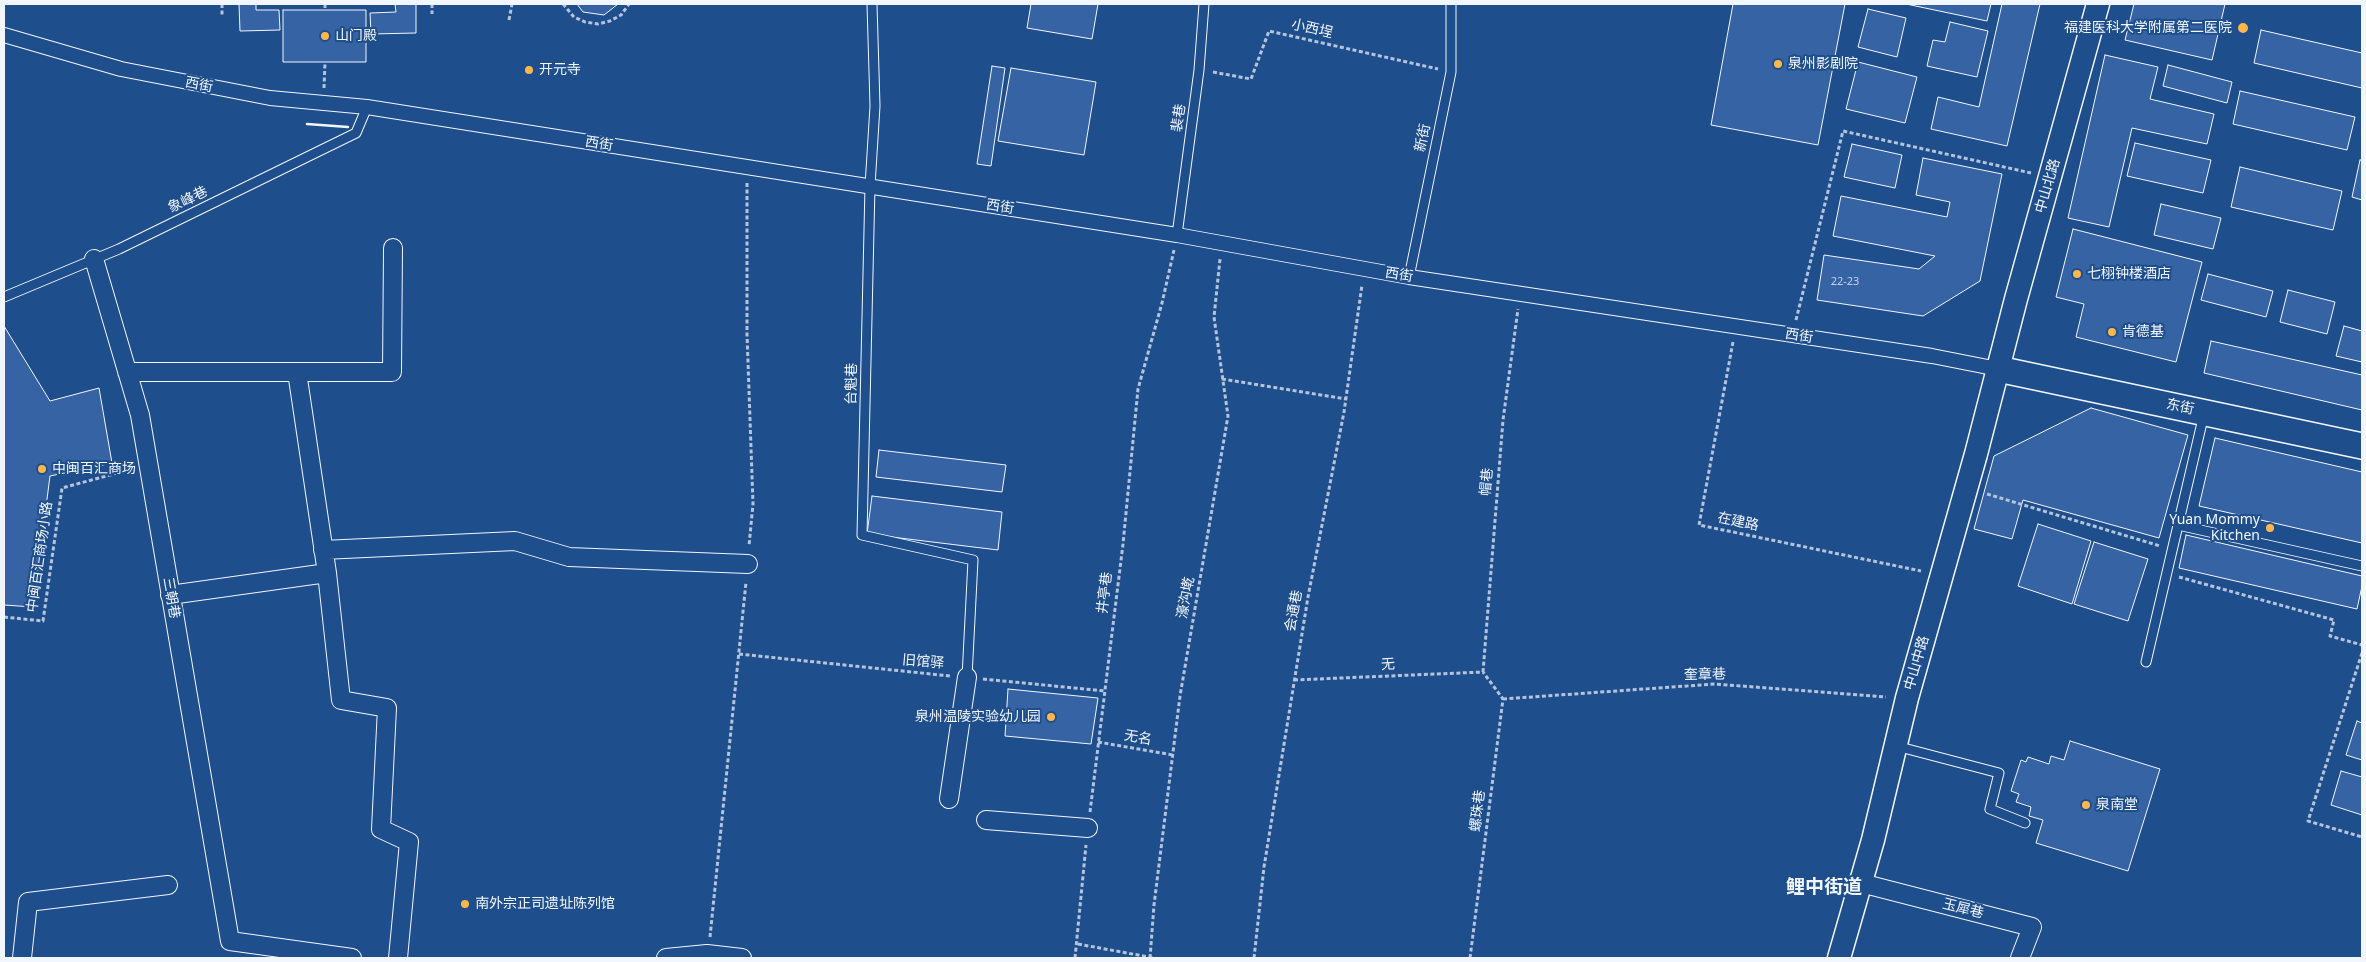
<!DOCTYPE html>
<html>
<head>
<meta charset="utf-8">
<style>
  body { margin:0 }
  #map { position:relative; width:2366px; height:962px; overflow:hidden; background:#1f4e8c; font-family:"Noto Sans",sans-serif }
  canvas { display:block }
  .frame { position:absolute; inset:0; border:5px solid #f2f6ff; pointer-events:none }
</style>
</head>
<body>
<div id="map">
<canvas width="2366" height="962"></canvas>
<div class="frame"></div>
</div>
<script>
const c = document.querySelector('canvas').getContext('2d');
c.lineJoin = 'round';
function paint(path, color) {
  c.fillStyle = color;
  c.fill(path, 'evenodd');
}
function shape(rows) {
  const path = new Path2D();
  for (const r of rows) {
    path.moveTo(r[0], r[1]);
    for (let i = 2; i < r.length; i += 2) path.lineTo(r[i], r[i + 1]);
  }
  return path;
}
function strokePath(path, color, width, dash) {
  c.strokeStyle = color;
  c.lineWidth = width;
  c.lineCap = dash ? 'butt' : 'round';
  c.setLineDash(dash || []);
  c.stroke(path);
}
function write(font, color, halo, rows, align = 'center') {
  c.font = font + ' "Noto Sans","Noto Sans SC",sans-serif';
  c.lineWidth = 4;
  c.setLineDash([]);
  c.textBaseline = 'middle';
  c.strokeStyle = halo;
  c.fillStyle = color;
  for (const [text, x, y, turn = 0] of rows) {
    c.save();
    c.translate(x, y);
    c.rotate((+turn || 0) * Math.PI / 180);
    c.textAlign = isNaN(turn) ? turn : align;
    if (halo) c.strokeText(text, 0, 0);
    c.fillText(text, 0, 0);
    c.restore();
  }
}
const building = shape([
  [239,4,256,4,256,10,279,10,280,30,240,31,239,4],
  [395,4,416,4,416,33,371,34,370,13,396,12,395,4],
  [577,4,618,4,604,15,583,12,577,4],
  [1031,4,1098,4,1092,39,1027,28,1031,4],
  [1733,4,1845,4,1818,145,1711,125,1733,4],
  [1906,4,1991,4,1987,21,1906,4],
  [2002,4,2040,4,2007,146,1931,129,1938,97,1979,107,2002,4],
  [2134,4,2225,4,2212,60,2125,40,2134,4],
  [1868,9,1906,18,1897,57,1858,47,1868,9],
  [283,10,366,10,366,62,283,62,283,10],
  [1950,22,1988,31,1977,77,1927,66,1933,40,1945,42,1950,22],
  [2261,30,2362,53,2362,88,2254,63,2261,30],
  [2105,55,2158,67,2150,99,2214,114,2207,144,2132,128,2109,227,2068,218,2105,55],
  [1858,62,1917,77,1905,123,1846,109,1858,62],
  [2168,65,2232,82,2227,103,2163,86,2168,65],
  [992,66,1005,68,991,166,977,164,992,66],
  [1011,68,1096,82,1084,155,998,141,1011,68],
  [2240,91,2355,117,2347,150,2233,124,2240,91],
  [2135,143,2211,160,2203,193,2127,176,2135,143],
  [1852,144,1902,155,1895,188,1844,177,1852,144],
  [1923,158,2002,174,1980,281,1923,316,1817,300,1824,255,1919,269,1935,256,1833,236,1841,196,1947,217,1950,202,1916,195,1923,158],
  [2360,160,2362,160,2362,200,2352,197,2360,160],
  [2240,167,2342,191,2333,230,2231,207,2240,167],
  [2161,204,2221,218,2213,249,2154,235,2161,204],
  [2073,229,2202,262,2176,362,2076,337,2084,304,2056,297,2073,229],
  [2208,274,2273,291,2266,317,2201,300,2208,274],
  [2288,290,2335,302,2327,334,2280,322,2288,290],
  [4,326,50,401,99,388,112,463,50,476,33,607,4,605,4,326],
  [2344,326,2362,331,2362,362,2336,356,2344,326],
  [2211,341,2362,375,2362,410,2204,373,2211,341],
  [2091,408,2188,435,2159,538,2023,500,2012,539,1974,529,1994,456,2091,408],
  [2215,438,2362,472,2362,543,2199,506,2215,438],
  [879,450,1006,465,1002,492,876,477,879,450],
  [872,496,1002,512,998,550,867,534,872,496],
  [2038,524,2091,541,2072,604,2018,586,2038,524],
  [2186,535,2362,576,2362,586,2357,609,2179,568,2186,535],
  [2094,542,2148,559,2128,621,2074,604,2094,542],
  [1008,689,1098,698,1091,744,1005,736,1008,689],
  [2357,721,2362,723,2362,760,2346,755,2357,721],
  [2070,741,2160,769,2128,871,2036,843,2043,820,2029,816,2031,807,2016,802,2019,794,2011,791,2021,760,2026,762,2028,757,2049,764,2051,756,2064,760,2070,741],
  [2341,771,2362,777,2362,815,2331,805,2341,771]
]);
paint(building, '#3563a3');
strokePath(building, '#f2f6ff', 1);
const service = shape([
  [872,4,875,106,870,186,862,535,973,560,967,677],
  [1177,235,1199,70,1204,4],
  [1409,277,1451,72,1451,4],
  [4,297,119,249,356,133,367,107],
  [2178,525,2362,566],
  [2146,662,2204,414],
  [1896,746,1999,773,1990,809,2025,823]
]);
const pedestrian = shape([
  [4,35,121,69,270,98,367,107,1177,235,1409,277,1932,356,1998,369]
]);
const minor = shape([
  [94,259,140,415,230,941,352,958],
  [127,372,392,372,393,248],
  [323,550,515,541,569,557,748,564],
  [327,573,341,700,387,708,381,829,409,842,398,958],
  [170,595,327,573,297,372],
  [949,799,967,677],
  [986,820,1088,828],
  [1861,883,2032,927,2020,958],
  [22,958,28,902,168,885],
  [666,958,707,954,742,958]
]);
const tertiary = shape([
  [1839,958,1873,840,1907,698,1976,454,2016,299,2098,4]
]);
const secondary = shape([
  [1998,369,2362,446]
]);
strokePath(service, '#f2f6ff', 11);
strokePath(pedestrian, '#f2f6ff', 16);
strokePath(minor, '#f2f6ff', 20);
strokePath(tertiary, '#f2f6ff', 25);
strokePath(secondary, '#f2f6ff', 28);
strokePath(shape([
  [222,4,222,15],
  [325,4,325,10],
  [432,4,432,14],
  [563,4,574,17,585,22,598,24,610,21,621,15,629,4],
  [509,20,512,4],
  [1213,72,1251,79,1269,31,1438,69],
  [324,88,325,62],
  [747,183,747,334,753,504,749,546],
  [1796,320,1843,131,2031,173],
  [1733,342,1699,525,1921,571],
  [1222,379,1346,399],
  [1987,494,2160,546],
  [2179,577,2334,620,2330,636,2362,645],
  [4,617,43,621,62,488,132,469],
  [2362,653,2308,821,2362,837],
  [739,654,950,676],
  [1483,672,1503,420,1518,309],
  [983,679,1105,691],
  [1294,680,1483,672],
  [1503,699,1715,684,1886,697],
  [1098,742,1173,755],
  [1090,812,1123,544,1138,389,1162,303,1174,250],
  [710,937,746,582],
  [1078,944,1154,958],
  [1075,958,1086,845],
  [1150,958,1154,905,1180,696,1228,416,1214,317,1220,259],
  [1254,958,1264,867,1308,597,1344,412,1362,285],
  [1470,958,1503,699,1483,672]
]), '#b3c4dc', 3, [4, 2.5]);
strokePath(service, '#1f4e8c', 9);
strokePath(pedestrian, '#1f4e8c', 14);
strokePath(minor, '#1f4e8c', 18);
strokePath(tertiary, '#1f4e8c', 22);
strokePath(secondary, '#1f4e8c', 25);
strokePath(shape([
  [307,124,348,127]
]), '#f2f6ff', 2.5);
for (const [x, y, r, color] of [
  [2243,28,6,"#ffb74d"],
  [325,36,5,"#ffb74d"],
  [1778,64,5,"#ffb74d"],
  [529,70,5,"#ffb74d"],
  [2077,274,5,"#ffb74d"],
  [2112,332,5,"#ffb74d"],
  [42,469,5,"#ffb74d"],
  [2270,528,5,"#ffb74d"],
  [1051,717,5,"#ffb74d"],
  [2086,805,5,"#ffb74d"],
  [465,904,5,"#ffb74d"]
]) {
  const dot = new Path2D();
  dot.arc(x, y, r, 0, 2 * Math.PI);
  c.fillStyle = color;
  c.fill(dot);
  strokePath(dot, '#1f4e8c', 2);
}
write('11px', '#c3d1e8', null, [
  ["22-23",1845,282]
]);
write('14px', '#f2f6ff', '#1f4e8c', [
  ["福建医科大学附属第二医院",2232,28,"right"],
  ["山门殿",335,36],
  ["泉州影剧院",1788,64],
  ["开元寺",539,70],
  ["七栩钟楼酒店",2087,274],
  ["肯德基",2122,332],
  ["中闽百汇商场",52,469],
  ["Yuan Mommy",2260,520,"right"],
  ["Kitchen",2260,536,"right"],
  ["泉州温陵实验幼儿园",1041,717,"right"],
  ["泉南堂",2096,805],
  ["南外宗正司遗址陈列馆",475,904]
], 'left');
write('14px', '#f2f6ff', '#1f4e8c', [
  ["小西埕",1312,29,13],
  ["西街",199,85,11],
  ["裴巷",1179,118,-82],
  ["新街",1423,138,-78],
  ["西街",599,144,9],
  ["中山北路",2048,186,-74],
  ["象峰巷",188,200,-26],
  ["西街",1000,207,9],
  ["西街",1399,275,9],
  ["西街",1799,336,9],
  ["台魁巷",852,384,-89],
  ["东街",2180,407,12],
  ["帽巷",1487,482,-85],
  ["在建路",1738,522,12],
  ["中闽百汇商场小路",40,557,-82],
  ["井亭巷",1105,593,-83],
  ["三朝巷",171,598,80],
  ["濠沟墘",1186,598,-80],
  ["会通巷",1294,611,-80],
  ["旧馆驿",923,662,5],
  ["中山中路",1917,663,-74],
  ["无",1388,665,-3],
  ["奎章巷",1705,675,-1],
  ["无名",1138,738,10],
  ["螺珠巷",1478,811,-83],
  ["玉犀巷",1963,909,14]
]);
write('bold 19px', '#f2f6ff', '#1f4e8c', [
  ["鲤中街道",1824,888]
]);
</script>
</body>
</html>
